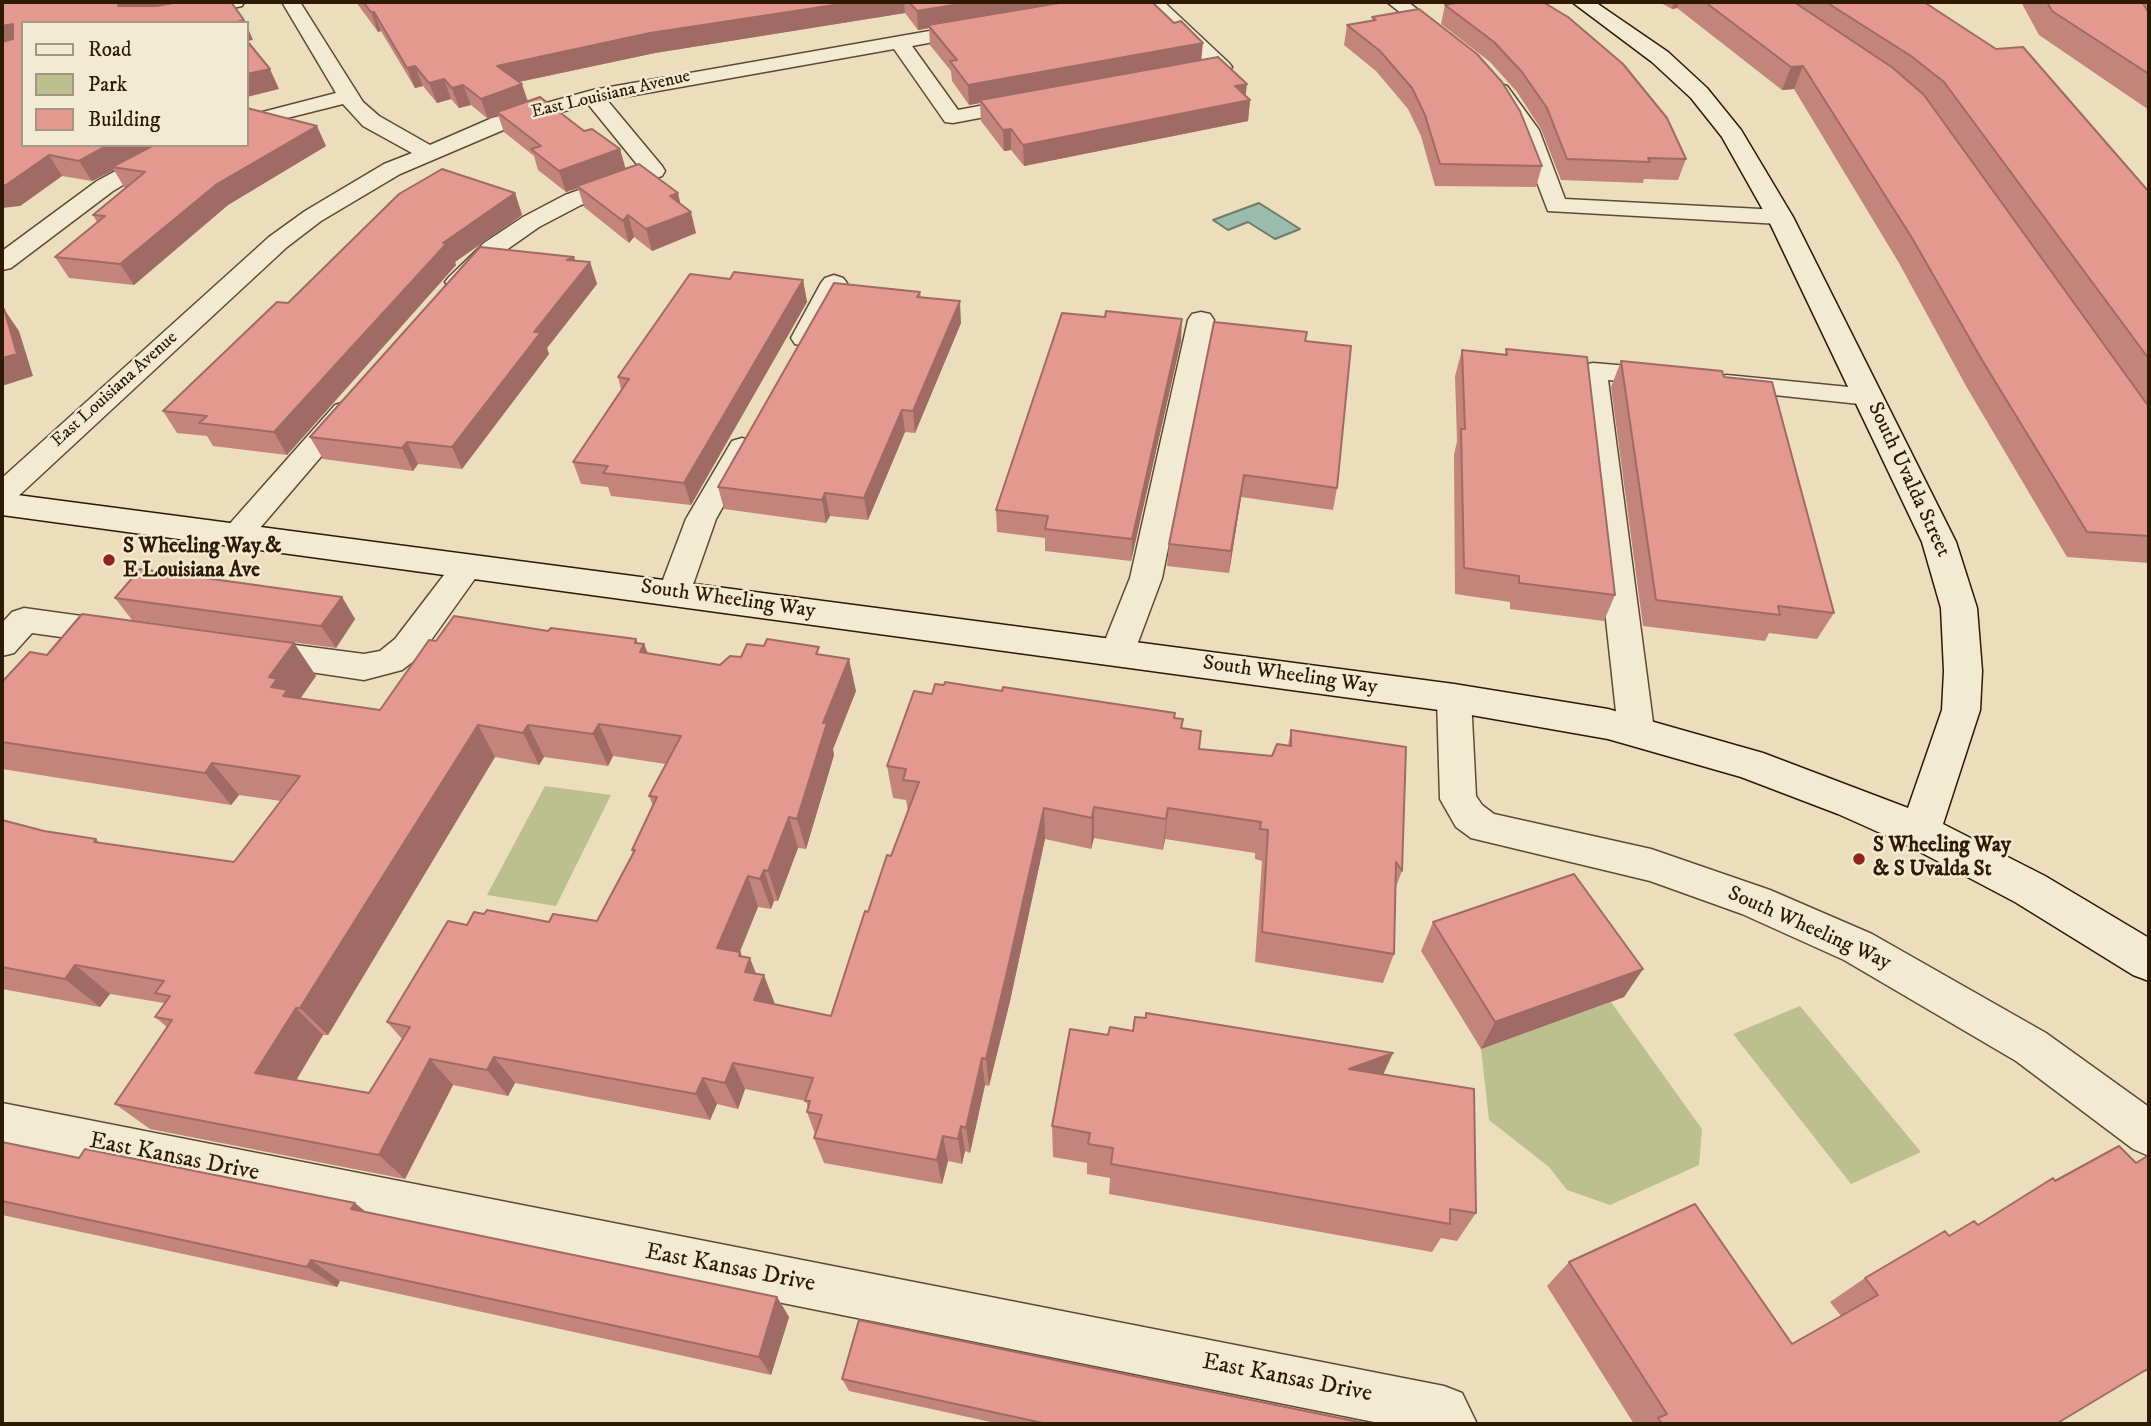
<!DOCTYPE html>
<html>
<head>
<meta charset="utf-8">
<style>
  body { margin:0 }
  #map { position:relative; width:2151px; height:1426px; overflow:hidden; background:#ecdebd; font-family:"IM FELL DW Pica",serif }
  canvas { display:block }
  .frame { position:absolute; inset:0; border:4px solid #2e1903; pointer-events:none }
  .legend { position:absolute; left:21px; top:21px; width:228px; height:126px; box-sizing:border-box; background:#f3ead4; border:2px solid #a49680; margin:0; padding:9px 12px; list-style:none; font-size:21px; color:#2e1903 }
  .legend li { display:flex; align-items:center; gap:14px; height:35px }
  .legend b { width:35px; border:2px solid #a49680 }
</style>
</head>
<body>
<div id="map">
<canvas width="2151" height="1426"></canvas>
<div class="frame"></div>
<ul class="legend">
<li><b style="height:9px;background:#f3ead4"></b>Road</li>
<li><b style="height:19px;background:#bcc08e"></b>Park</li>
<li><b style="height:19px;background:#e3998f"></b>Building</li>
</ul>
</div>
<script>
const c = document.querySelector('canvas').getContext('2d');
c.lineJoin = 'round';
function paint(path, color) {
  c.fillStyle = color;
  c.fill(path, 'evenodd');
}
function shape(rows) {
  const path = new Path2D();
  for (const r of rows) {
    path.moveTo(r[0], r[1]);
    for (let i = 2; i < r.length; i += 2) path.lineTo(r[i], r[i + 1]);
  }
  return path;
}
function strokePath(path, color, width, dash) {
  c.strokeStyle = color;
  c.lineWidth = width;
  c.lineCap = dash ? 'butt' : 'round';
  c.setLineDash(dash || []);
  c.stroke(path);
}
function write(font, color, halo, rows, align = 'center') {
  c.font = font + ' "IM FELL DW Pica",serif';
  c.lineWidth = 5;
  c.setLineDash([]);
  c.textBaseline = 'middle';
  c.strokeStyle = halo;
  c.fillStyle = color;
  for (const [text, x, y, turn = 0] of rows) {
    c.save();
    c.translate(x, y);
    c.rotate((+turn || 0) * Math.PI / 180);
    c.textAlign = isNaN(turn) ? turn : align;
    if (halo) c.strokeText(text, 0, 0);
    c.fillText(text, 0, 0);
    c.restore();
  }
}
paint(shape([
  [545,786,611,795,556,906,487,895],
  [1611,1002,1702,1129,1699,1165,1610,1205,1567,1190,1549,1167,1489,1120,1481,1049],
  [1800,1006,1921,1152,1851,1184,1733,1034]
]), '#bcc08e');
const water = shape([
  [1259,203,1300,229,1275,239,1248,222,1228,230,1213,220,1259,203]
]);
paint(water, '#99bcac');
strokePath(water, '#6e7b68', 2);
const street = shape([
  [210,2,244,2,242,6,166,23,130,23,132,19,210,2],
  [282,2,300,2,363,102,379,116,430,145,492,118,593,90,975,23,985,29,982,33,912,46,958,110,1027,97,1034,99,1038,103,1034,107,1027,109,953,123,945,122,894,49,607,100,662,166,665,171,662,176,581,205,539,227,502,253,467,287,458,290,449,287,445,282,449,277,484,243,523,217,565,195,640,168,588,104,508,128,400,174,321,221,287,247,13,501,2,504,2,478,269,237,305,211,384,164,412,153,363,126,343,104,247,128,247,116,336,93,282,2],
  [1144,2,1164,2,1229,63,1232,67,1229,71,1189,80,1182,78,1179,74,1182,70,1207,64,1144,2],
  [1387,2,1408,2,1457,40,1447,46,1440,44,1387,2],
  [1500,84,1507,86,1539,130,1565,199,1780,210,1788,212,1792,217,1788,222,1780,224,1548,211,1517,130,1490,90,1493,86,1500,84],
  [164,145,193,145,190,150,148,170,113,191,11,268,2,270,2,251,97,181,164,145],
  [834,275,843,278,847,283,817,338,813,344,804,346,795,344,791,338,821,283,825,278,834,275],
  [1201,312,1210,314,1214,320,1162,578,1134,653,1129,662,1117,665,1105,662,1100,653,1130,578,1188,320,1192,314,1201,312],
  [1593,363,1665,369,1675,371,1679,377,1675,383,1665,385,1608,380,1654,730,1649,740,1636,744,1623,740,1618,730,1579,371,1583,365,1593,363],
  [1727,375,1869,389,1879,391,1883,397,1879,403,1869,405,1717,389,1713,383,1717,377,1727,375],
  [345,402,355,405,359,411,355,417,248,542,237,545,226,542,222,535,226,528,335,405,345,402],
  [742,438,752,441,756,447,716,519,690,593,685,601,674,604,663,601,658,593,686,519,732,441,742,438],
  [468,555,479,558,484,566,419,657,402,670,364,680,257,664,245,661,240,652,245,643,257,640,364,654,380,651,395,639,457,558,468,555],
  [24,608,118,621,130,624,135,633,130,642,118,645,32,633,14,653,2,656,2,623,12,612,24,608],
  [1454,685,1466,689,1471,698,1476,796,1482,805,1494,814,1651,849,1770,890,1872,934,2046,1033,2149,1107,2149,1156,2133,1149,2016,1061,1844,960,1742,914,1650,881,1471,838,1456,827,1440,799,1437,698,1442,689,1454,685],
  [2,1103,1444,1386,1462,1393,1477,1424,1384,1424,2,1146,2,1103]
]);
const secondary = shape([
  [1572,2,1595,2,1668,52,1707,88,1741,130,1793,217,1956,542,1977,608,1982,671,1980,710,1943,824,2045,876,2149,938,2149,981,2133,975,2015,902,1905,844,1838,814,1741,777,1608,739,1454,712,2,515,2,493,1454,684,1608,709,1763,753,1908,808,1942,710,1944,671,1941,608,1922,542,1767,217,1722,137,1691,98,1652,62,1572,2]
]);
strokePath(street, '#5e4a32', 3);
strokePath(secondary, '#2e1903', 3);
paint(street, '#f3ead4');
paint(secondary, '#f3ead4');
paint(shape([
  [356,2,1152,2,1202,60,1250,100,1248,121,1024,166,1011,150,1004,151,981,121,980,103,969,105,952,81,951,71,930,45,929,28,918,30,905,13,655,53,519,82,528,101,620,149,625,169,681,205,696,233,652,251,634,237,629,243,584,207,578,188,566,192,538,170,534,156,504,132,498,115,488,119,471,105,459,108,451,99,437,103,423,86,415,88,381,31,378,32],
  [1659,2,1924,2,2149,192,2149,563,2067,557,1966,386,1899,263,1794,89,1782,90,1677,8,1672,9],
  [1930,104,1932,105,1973,163],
  [2021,2,2149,2,2149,110,2039,35],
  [1445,5,1686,159,1678,180,1644,179,1643,183,1561,180,1541,129,1517,92,1490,62,1441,24],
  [1372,17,1542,166,1536,187,1435,186,1421,136,1408,109,1376,71,1344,45,1347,25,1372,21],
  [23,145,326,146,228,205,134,285,69,278,55,257,97,222,93,215,126,188,124,187,114,170,92,181,62,176,20,206],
  [515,193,522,215,455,262,456,265,287,455,213,446,207,436,177,433,163,411,288,303],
  [575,261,590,262,597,284,547,348,549,354,462,469,418,464,413,471,323,459,310,437],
  [730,279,803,280,807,302,691,505,611,496,608,487,581,484,573,462,621,389,618,377],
  [920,292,921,297,961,323,915,433,905,432,868,520,830,516,826,523,724,509,718,487],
  [1181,341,1131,561,1045,551,1045,538,997,532,996,510],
  [1305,341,1337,488,1333,510,1241,497,1229,573,1167,566,1169,544],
  [1506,349,1615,595,1604,621,1510,609,1510,602,1455,594,1454,455,1457,441,1455,376,1462,350,1505,354],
  [1621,361,1834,613,1817,639,1769,633,1765,641,1643,626,1611,387],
  [342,597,355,619,336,648,132,620,115,598],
  [548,631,644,644,648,653,720,665,741,657,821,655,856,691,833,749,834,755,806,849,798,848,778,901,774,901,771,909,758,907,740,952,742,956,757,974,774,1004,831,1016,868,912,908,811,906,800,893,798,887,766,932,694,1183,719,1182,728,1201,731,1199,749,1272,756,1288,745,1291,730,1406,747,1402,871,1396,887,1394,954,1383,983,1255,962,1262,861,1255,859,1255,853,1165,839,1163,850,1094,838,1091,849,1045,839,1010,1001,989,1086,985,1085,970,1153,965,1151,962,1164,948,1161,942,1184,824,1163,814,1138,815,1134,807,1112,808,1108,806,1101,745,1089,738,1109,717,1104,710,1120,515,1083,508,1096,453,1085,405,1179,150,1129,115,1104,167,1027,155,1017,164,1003,110,994,100,1007,2,989,2,820,44,831,96,839,100,843,234,862,281,801,239,795,231,805,2,769,2,682,47,655,294,643,316,676,300,699,380,710,436,641],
  [613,756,666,764,649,796,653,806,632,850,633,853,597,921,549,922,484,914,467,925,387,1022,402,1039,369,1093,296,1080,323,1035,328,1035,495,757,539,765,544,757,608,766],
  [1433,922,1643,969,1624,997,1481,1049,1421,951],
  [1384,1074,1476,1213,1457,1241,1441,1238,1432,1252,1109,1194,1110,1178,1087,1174,1087,1163,1053,1157,1052,1126],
  [2,1142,79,1158,366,1212,777,1297,789,1317,771,1375,340,1281,337,1287,2,1215],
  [2149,1155,2149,1370,2139,1374,2056,1424,1634,1424,1547,1286,1569,1262,1792,1344,1841,1316,1830,1302,1865,1278,1949,1236,1978,1225,2055,1181,2136,1163],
  [842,1379,1369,1424,1000,1424,849,1391]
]), '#c3847b');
paint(shape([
  [120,2,199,2,131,16,118,6],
  [854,2,904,2,905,13,655,53,504,85,497,66,650,33],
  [972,2,1088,2,928,25,929,28,918,30,917,11],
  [1674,2,1679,2,1677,8,1672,9],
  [371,12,374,12,381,31,378,32],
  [13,24,23,40,2,48,2,26],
  [247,26,253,40,247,41],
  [1203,43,1201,62,980,100,980,103,969,105,968,85],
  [415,66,423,86,415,88,407,68],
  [1803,66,1794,89,1782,90,1791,67],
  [270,69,279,89,247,97,247,74],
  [444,79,451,99,437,103,429,83],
  [522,84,529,105,497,112,498,115,488,119,481,99],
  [1247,84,1245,101,1250,100,1248,121,1024,166,1023,145,1235,86],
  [463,85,471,105,459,108,452,88],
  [317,126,326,146,228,205,134,285,120,264,217,184],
  [1011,129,1011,150,1004,151,1003,130],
  [108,145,158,145,112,167,114,170,92,181,79,161],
  [620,149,626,170,577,186,578,188,566,192,559,171],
  [49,155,62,176,20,206,2,208,2,186],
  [515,193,522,215,455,262,456,265,287,455,274,432,443,243],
  [678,193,683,214,670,196],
  [691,212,696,233,652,251,646,229],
  [628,215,634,237,629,243,623,221],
  [574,257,580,274,590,262,597,284,547,348,549,354,462,469,452,447,534,332,567,260],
  [803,280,807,302,691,505,684,483],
  [960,301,961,323,915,433,913,411],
  [4,309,19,331,33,376,2,386],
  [1182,319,1181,341,1131,561,1132,539],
  [902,410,905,432,868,520,864,498],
  [407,442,418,464,413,471,402,448],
  [1244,475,1241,497,1229,573,1231,551],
  [825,493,830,516,826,523,822,500],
  [342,597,355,619,336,648,321,626],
  [636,639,640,650,644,644,656,677,635,643],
  [294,643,316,676,297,703,297,716,271,687,269,677],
  [849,659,856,691,833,749,834,755,806,849,797,819,823,723],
  [599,724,613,756,608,766,593,734],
  [478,725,495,757,328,1035,300,1008],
  [528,725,544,757,539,765,523,733],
  [212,763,239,795,231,805,205,773],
  [1094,807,1094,838,1091,849,1092,818],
  [1044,808,1045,839,1010,1001,989,1086,986,1059],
  [1168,808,1165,839,1163,850,1166,819],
  [789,817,798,848,778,901,768,871],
  [764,870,774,901,771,909,760,879],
  [748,876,758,907,729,977,717,948],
  [740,952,746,968,750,958,760,984,764,975,775,1004,766,1028,739,956],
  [75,965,110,994,100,1007,65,979],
  [1643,969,1624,997,1481,1049,1495,1022],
  [296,1008,323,1035,285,1099,255,1073],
  [1393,1053,1378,1086,1349,1069],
  [494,1057,515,1083,508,1096,487,1070],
  [982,1058,985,1085,970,1153,966,1128],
  [430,1059,453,1085,405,1179,379,1155],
  [733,1063,745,1089,738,1109,725,1083],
  [703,1078,717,1104,710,1120,696,1094],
  [961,1126,965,1151,962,1164,958,1139],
  [943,1136,948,1161,942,1184,937,1160],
  [355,1203,382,1225,351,1209],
  [311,1260,340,1281,337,1287,307,1267],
  [777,1297,789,1317,771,1375,759,1357]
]), '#9f6b64');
const building = shape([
  [2,2,120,2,118,6,157,6,178,2,231,2,244,20,233,23,23,23,23,145,108,145,79,161,49,155,6,185,2,186,2,42,13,39,13,24,2,26,2,2],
  [363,2,854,2,650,33,497,66,522,84,481,99,463,85,452,88,444,79,429,83,415,66,407,68,374,12,371,12,363,2],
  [909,2,972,2,917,11,909,2],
  [1065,2,1152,2,1174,23,1181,21,1203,43,968,85,950,61,957,60,928,25,1065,2],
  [1460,2,1543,2,1568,17,1623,64,1667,118,1686,159,1648,158,1650,162,1567,159,1547,108,1522,72,1494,42,1445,5,1460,2],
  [1705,2,1794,2,1893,68,1924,95,2149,407,2149,536,2087,532,1982,360,1912,238,1803,66,1791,67,1705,2],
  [1826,2,1924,2,1996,49,2023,47,2149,192,2149,359,1944,82,1911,56,1826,2],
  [2047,2,2142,2,2149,13,2149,74,2052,11,2047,2],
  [1419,9,1477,54,1502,82,1520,111,1542,166,1440,164,1425,115,1412,88,1380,51,1347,25,1376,20,1372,17,1419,9],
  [247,41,270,69,247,74,247,41],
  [1218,57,1247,84,1235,86,1250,100,1023,145,1011,129,1003,130,980,100,1218,57],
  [540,97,584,131,592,129,620,149,559,171,531,149,541,146,497,112,540,97],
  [247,108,317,126,217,184,120,264,55,257,105,216,93,215,145,172,112,167,154,145,247,145,247,108],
  [639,164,678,193,670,196,691,212,646,229,628,215,623,221,577,186,639,164],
  [442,169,515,193,443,243,447,243,274,432,199,423,207,416,163,411,277,302,288,303,399,194,442,169],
  [480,247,574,257,567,260,590,262,534,332,541,332,452,447,407,442,402,448,310,437,480,247],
  [734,272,803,280,684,483,603,473,608,466,573,462,629,379,618,377,690,274,730,279,734,272],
  [834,283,920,292,917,297,960,301,913,411,902,410,864,498,825,493,822,500,718,487,834,283],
  [2,309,4,309,17,354,2,358,2,309],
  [1106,311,1182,319,1132,539,1045,529,1048,516,996,510,1062,313,1105,317,1106,311],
  [1214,322,1307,332,1305,341,1351,346,1337,488,1244,475,1231,551,1169,544,1214,322],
  [1506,349,1587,357,1615,595,1519,583,1519,576,1464,568,1461,429,1465,429,1462,350,1507,355,1506,349],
  [1621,361,1722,371,1724,377,1772,382,1834,613,1778,606,1780,615,1656,600,1621,361],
  [140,569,342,597,321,626,115,598,140,569],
  [82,614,294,643,269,677,277,679,271,687,288,690,283,696,380,710,429,640,436,641,454,616,548,631,551,628,636,639,635,643,644,644,640,652,720,665,730,656,741,657,747,644,764,646,767,639,819,647,816,654,849,659,823,723,827,723,797,819,789,817,768,871,764,870,760,879,748,876,717,948,740,952,739,956,750,958,745,972,764,975,754,1000,831,1016,865,911,868,912,887,855,891,856,919,782,903,780,906,769,887,766,914,691,932,694,935,684,944,685,945,682,1002,691,1003,687,1175,713,1174,718,1183,719,1181,728,1201,731,1199,749,1272,756,1277,744,1291,746,1291,730,1406,747,1402,871,1396,862,1394,954,1262,932,1268,830,1260,829,1261,822,1168,808,1166,819,1094,807,1092,818,1044,808,1007,972,986,1059,982,1058,966,1128,961,1126,958,1139,943,1136,937,1160,814,1138,822,1115,807,1112,810,1101,805,1101,813,1078,733,1063,725,1083,703,1078,696,1094,494,1057,487,1070,430,1059,379,1155,115,1104,172,1020,155,1017,170,996,155,993,164,981,75,965,65,979,2,967,2,820,44,831,96,839,94,842,234,862,300,776,212,763,205,773,2,742,2,682,30,652,47,655,82,614],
  [599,724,681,736,649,796,657,797,632,850,635,850,597,921,553,914,549,922,487,910,484,914,474,912,467,925,448,921,387,1022,410,1027,369,1093,255,1073,296,1008,300,1008,478,725,523,733,528,725,593,734,599,724],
  [1574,874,1643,969,1495,1022,1433,922,1574,874],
  [1146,1013,1393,1053,1349,1069,1474,1089,1476,1213,1450,1209,1450,1224,1111,1164,1113,1148,1088,1144,1090,1133,1052,1126,1070,1029,1108,1035,1110,1027,1133,1031,1135,1017,1146,1018,1146,1013],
  [2,1142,79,1158,85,1149,355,1203,351,1209,777,1297,759,1357,311,1260,307,1267,2,1201,2,1142],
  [2119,1146,2136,1163,2149,1155,2149,1368,2056,1424,1662,1424,1658,1418,1667,1414,1569,1262,1695,1204,1792,1344,1878,1295,1865,1278,1945,1231,1949,1236,1974,1221,1978,1225,2053,1178,2055,1181,2119,1146],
  [859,1320,1369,1424,1047,1424,842,1379,859,1320]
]);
paint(building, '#e3998f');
strokePath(building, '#9f6b64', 2);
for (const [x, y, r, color] of [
  [109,560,7,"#8f2418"],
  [1859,859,7,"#8f2418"]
]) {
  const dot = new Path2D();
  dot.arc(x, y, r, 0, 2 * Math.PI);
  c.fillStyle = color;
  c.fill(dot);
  strokePath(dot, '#f3ead4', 2.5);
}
write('18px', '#2e1903', '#f3ead4', [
  ["East Louisiana Avenue",611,95,-13],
  ["East Louisiana Avenue",115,390,-42]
]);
write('21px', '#2e1903', '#f3ead4', [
  ["South Uvalda Street",1908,480,65],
  ["South Wheeling Way",728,600,8],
  ["South Wheeling Way",1290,676,8],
  ["South Wheeling Way",1809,929,24]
]);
write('bold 21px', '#2e1903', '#f3ead4', [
  ["S Wheeling Way &",123,548],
  ["E Louisiana Ave",123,572],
  ["S Wheeling Way",1873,847],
  ["& S Uvalda St",1873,871]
], 'left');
write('24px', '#2e1903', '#f3ead4', [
  ["East Kansas Drive",174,1158,11],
  ["East Kansas Drive",730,1269,11],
  ["East Kansas Drive",1287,1379,11]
]);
</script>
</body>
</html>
